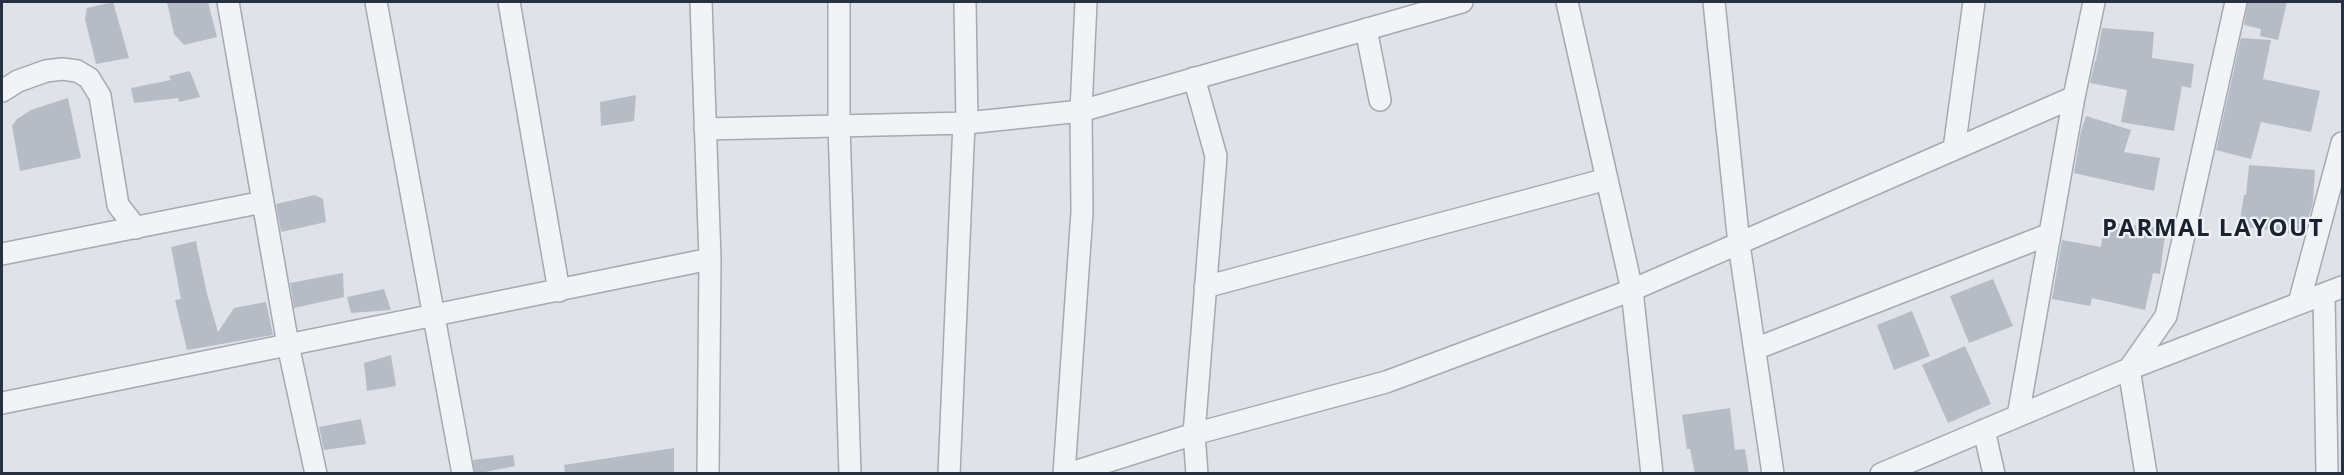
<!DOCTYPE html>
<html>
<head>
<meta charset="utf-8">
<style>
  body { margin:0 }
  #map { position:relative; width:2344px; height:475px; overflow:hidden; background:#dfe2e8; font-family:"Open Sans",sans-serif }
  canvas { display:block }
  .frame { position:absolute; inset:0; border:3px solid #28313f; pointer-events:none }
</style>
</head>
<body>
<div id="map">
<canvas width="2344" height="475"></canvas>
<div class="frame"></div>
</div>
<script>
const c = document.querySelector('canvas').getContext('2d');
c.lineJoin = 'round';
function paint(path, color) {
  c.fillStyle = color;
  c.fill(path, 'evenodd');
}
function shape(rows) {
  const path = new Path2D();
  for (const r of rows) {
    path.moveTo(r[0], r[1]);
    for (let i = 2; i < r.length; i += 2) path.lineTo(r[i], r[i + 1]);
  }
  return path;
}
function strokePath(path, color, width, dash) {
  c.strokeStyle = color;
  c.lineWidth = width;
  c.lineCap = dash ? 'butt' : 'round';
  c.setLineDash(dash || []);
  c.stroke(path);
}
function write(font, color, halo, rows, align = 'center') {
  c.font = font + ' "Open Sans",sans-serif';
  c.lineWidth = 4.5;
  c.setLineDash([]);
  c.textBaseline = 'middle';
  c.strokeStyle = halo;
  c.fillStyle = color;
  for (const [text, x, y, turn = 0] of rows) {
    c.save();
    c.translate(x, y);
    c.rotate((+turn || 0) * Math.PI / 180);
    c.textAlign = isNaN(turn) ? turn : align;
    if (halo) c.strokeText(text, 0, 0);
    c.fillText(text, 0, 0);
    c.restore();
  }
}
paint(shape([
  [113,2,129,58,96,64,85,19,87,8],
  [167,2,208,2,217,37,184,45,174,34],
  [2248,2,2287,2,2278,40,2260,36,2261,29,2244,25],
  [2102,28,2154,32,2152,58,2194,64,2191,88,2182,86,2174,131,2121,122,2127,90,2090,83,2095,61,2096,61],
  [2241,38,2271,40,2263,79,2320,91,2311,132,2261,122,2251,159,2216,150],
  [190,71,200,97,179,102,178,98,134,103,131,88,171,80,169,76],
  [636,95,634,121,601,126,600,102],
  [68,98,81,158,20,171,12,126,17,119,31,110],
  [2086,116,2131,130,2124,152,2160,158,2154,191,2074,173,2081,131],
  [2249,165,2315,170,2313,203,2303,235,2239,226,2244,195,2246,195],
  [315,195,323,199,326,222,281,232,276,204],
  [2104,222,2169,229,2164,242,2160,274,2153,273,2145,310,2092,298,2090,306,2052,299,2062,240,2101,247],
  [196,241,207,294,218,332,234,308,266,302,273,335,187,350,175,300,181,299,171,247],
  [343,273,344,297,294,308,290,283],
  [1993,279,2013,326,1969,343,1950,296],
  [384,289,391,310,351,313,347,297],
  [1912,311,1930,356,1894,370,1877,325],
  [1965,346,1991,404,1948,423,1922,365],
  [391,355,396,386,367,391,364,363],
  [1730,408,1735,450,1745,449,1749,474,1695,474,1690,449,1687,449,1682,415],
  [361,419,366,444,324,450,319,427],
  [674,448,674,474,565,474,564,465],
  [513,455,515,466,475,474,473,460]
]), '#b6bcc5');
const street = shape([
  [228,2,288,345,316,474],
  [376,2,463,474],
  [509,2,559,291],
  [701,2,710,259,708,474],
  [839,2,839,125,850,474],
  [965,2,967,123],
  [1567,2,1632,290,1652,474],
  [1714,2,1739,244,1773,474],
  [1366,29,1380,100],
  [1194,78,1216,156,1194,434,1197,474],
  [2,91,18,81,46,71,62,69,77,71,89,78,100,96,118,205,136,228],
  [705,129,967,123,1081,111,1462,2],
  [1954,149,1974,2],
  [2,254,263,202],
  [1205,287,1607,179],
  [2324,294,2327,474],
  [2299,303,2342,143],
  [1755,349,2050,234],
  [2,403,710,259],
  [2018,416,2074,97,2094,2],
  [1984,430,1994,474],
  [949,474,964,123],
  [1064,474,1082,212,1081,111,1086,2],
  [1068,474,1194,434,1386,382,1632,290,2074,97],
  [1881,474,2129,369,2166,316,2236,2],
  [2146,474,2129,369,2342,287]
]);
strokePath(street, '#a4a9b2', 24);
strokePath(street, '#f1f3f6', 21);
c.letterSpacing = '1.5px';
write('bold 24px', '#1a222f', '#eef1f6', [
  ["PARMAL LAYOUT",2213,229]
]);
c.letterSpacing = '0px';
</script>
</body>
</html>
